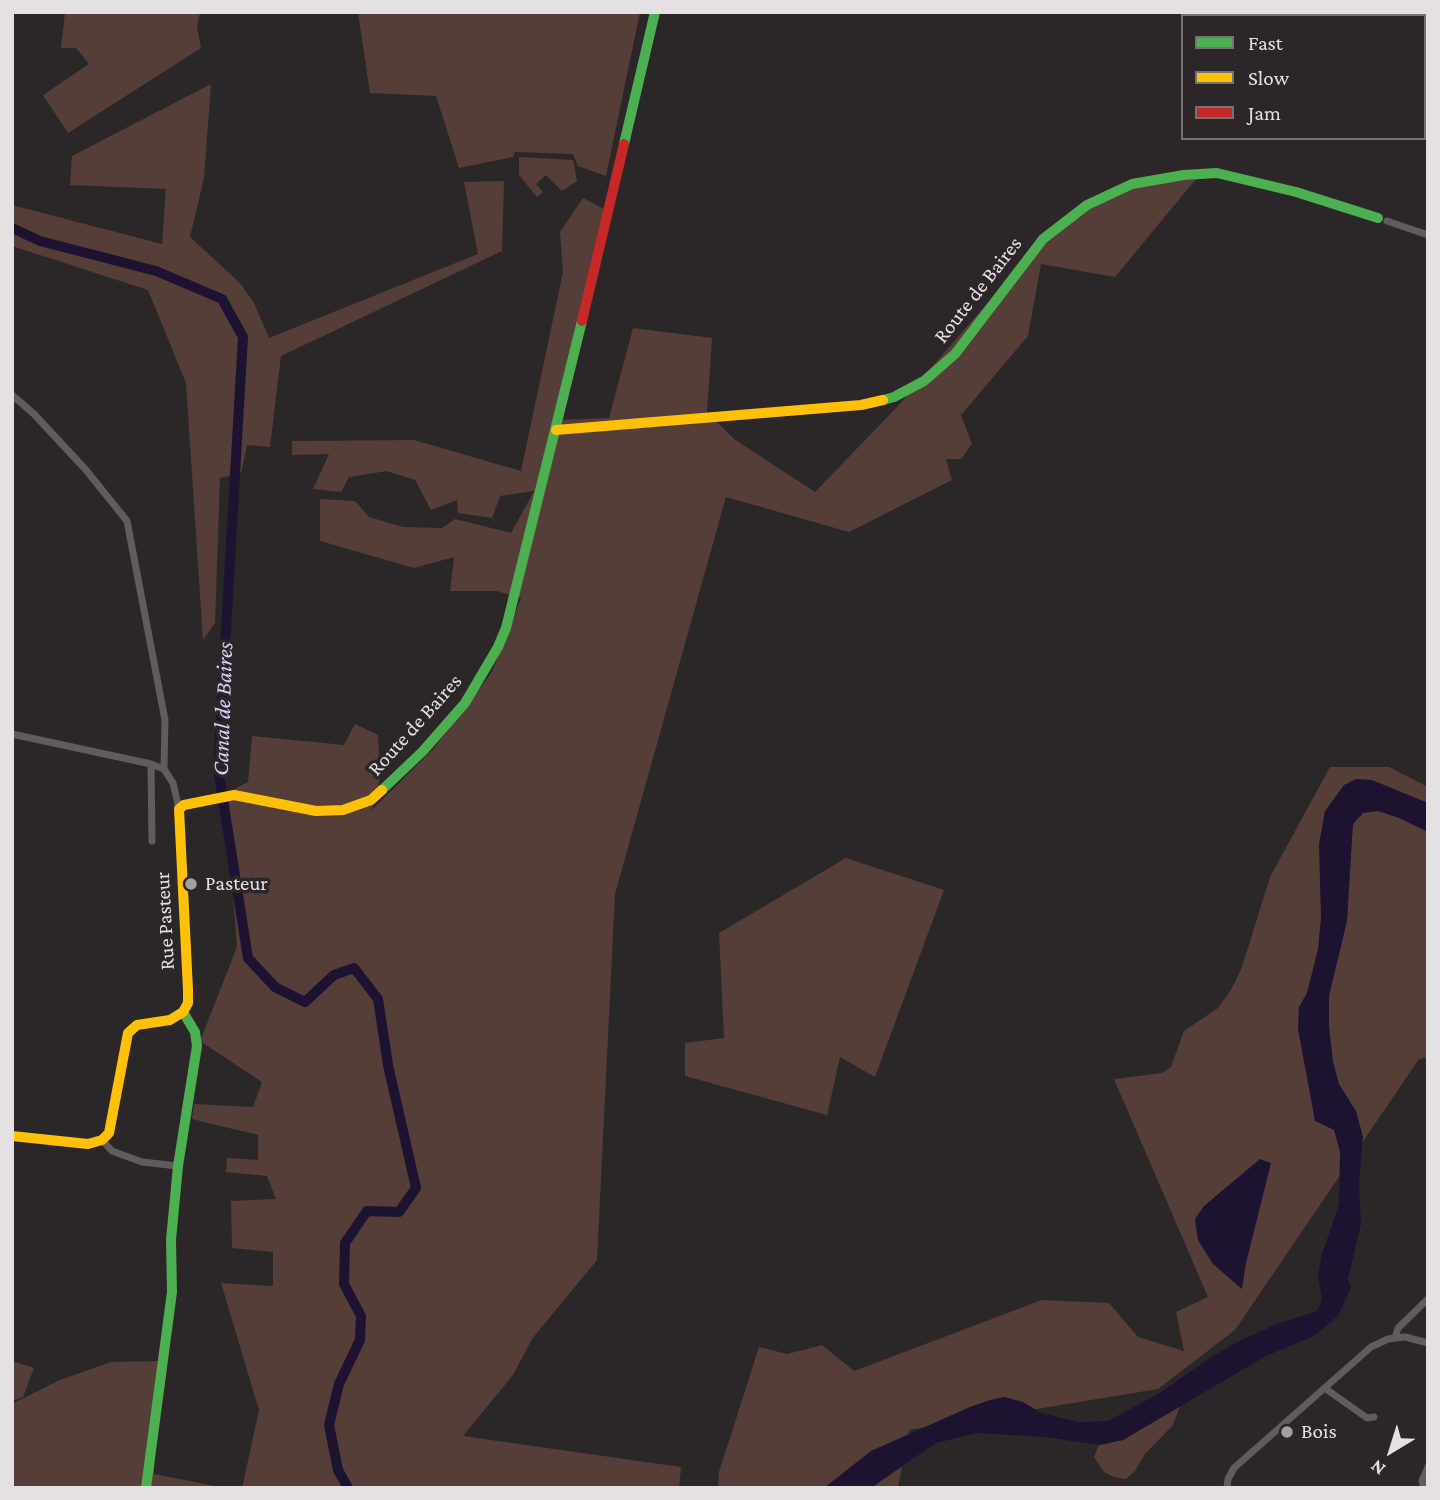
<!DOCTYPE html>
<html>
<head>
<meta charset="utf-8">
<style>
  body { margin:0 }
  #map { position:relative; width:1440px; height:1500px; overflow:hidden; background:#2b2729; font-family:"Crimson Pro",serif }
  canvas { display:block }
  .frame { position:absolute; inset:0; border:14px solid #e5e1e3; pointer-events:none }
  .legend { position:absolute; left:1181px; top:14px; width:245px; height:126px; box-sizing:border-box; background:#2c2629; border:2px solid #767173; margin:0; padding:9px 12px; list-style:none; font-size:21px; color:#e5e1e3 }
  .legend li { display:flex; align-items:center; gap:14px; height:35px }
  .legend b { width:35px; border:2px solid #767173 }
  .north { position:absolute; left:1356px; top:1416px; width:70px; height:70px; -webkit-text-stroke:5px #2c2629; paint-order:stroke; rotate:218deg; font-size:19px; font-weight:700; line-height:28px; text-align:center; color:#e5e1e3 }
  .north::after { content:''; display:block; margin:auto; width:24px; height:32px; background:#e5e1e3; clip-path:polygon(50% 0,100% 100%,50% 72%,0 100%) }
</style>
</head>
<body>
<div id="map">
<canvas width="1440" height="1500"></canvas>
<div class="frame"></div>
<ul class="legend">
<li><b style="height:9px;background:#4caf50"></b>Fast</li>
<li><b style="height:9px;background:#ffc107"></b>Slow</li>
<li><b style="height:9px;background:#c62828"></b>Jam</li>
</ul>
<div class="north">N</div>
</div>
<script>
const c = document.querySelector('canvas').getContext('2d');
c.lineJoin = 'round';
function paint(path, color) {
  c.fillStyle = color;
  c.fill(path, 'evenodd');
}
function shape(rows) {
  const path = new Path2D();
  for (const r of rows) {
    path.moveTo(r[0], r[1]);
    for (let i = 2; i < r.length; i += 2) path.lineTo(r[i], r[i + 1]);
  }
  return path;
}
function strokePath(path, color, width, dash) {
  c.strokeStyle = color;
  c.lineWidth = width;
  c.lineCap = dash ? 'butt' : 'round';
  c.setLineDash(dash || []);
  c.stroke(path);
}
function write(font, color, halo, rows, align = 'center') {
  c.font = font + ' "Crimson Pro",serif';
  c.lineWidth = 7;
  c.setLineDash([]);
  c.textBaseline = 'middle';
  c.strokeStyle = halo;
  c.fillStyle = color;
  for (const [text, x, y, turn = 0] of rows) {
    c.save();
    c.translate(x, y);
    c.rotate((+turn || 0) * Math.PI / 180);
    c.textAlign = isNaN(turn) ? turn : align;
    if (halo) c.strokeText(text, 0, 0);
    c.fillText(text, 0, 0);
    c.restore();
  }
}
paint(shape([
  [65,12,200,12,197,27,201,48,68,133,43,95,89,64,76,48,61,48],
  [358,12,640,12,606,176,578,166,573,154,515,152,513,157,459,168,436,96,370,93],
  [211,84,204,178,190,237,240,283,254,303,269,338,478,254,464,182,504,181,502,251,281,356,270,447,247,445,241,473,220,478,215,623,203,640,186,383,148,290,12,246,12,205,162,244,166,189,70,185,72,156],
  [519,157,573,160,577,181,562,191,546,175,536,184,543,192,537,197,519,175],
  [1196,179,1115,277,1041,264,1028,336,961,415,972,444,961,459,946,459,952,480,849,532,726,497,615,894,597,1260,532,1339,513,1375,463,1436,681,1467,679,1488,242,1488,259,1410,221,1283,273,1286,273,1252,232,1248,231,1201,276,1199,267,1176,226,1172,227,1158,258,1160,258,1135,192,1119,194,1104,253,1107,262,1082,200,1041,237,947,225,794,248,782,252,736,344,745,355,724,378,735,380,778,372,810,434,748,492,672,521,598,496,591,450,591,454,557,414,568,320,541,320,499,355,501,369,517,403,527,442,528,455,519,511,533,534,491,500,496,492,518,458,513,457,500,431,510,415,480,387,471,349,477,341,492,313,489,329,454,292,455,292,441,414,440,521,471,563,272,560,232,583,198,604,209,556,420,609,418,633,328,712,338,707,412,734,439,815,492,897,407,1046,236,1121,188],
  [1330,767,1389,767,1428,787,1428,1057,1419,1059,1235,1330,1158,1389,909,1430,898,1488,718,1488,719,1472,759,1347,787,1354,822,1345,854,1371,1042,1300,1109,1303,1138,1337,1184,1351,1176,1312,1208,1297,1114,1079,1162,1073,1171,1067,1184,1031,1218,1008,1231,990,1242,967,1270,877],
  [846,858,944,890,875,1077,840,1057,827,1115,685,1076,685,1043,724,1038,719,933],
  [12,1361,34,1368,23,1397,12,1401],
  [158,1361,154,1474,225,1488,12,1488,12,1404,60,1380,111,1362],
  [1180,1406,1173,1425,1145,1454,1135,1471,1126,1479,1114,1477,1104,1472,1094,1457,1099,1445,1123,1440]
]), '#553d38');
paint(shape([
  [1356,779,1372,780,1428,803,1428,832,1399,818,1378,811,1363,813,1353,824,1347,921,1329,996,1329,1026,1333,1062,1339,1084,1356,1111,1363,1137,1359,1185,1361,1224,1348,1279,1351,1288,1338,1316,1312,1337,1266,1356,1123,1440,1099,1445,1045,1437,977,1433,936,1443,871,1488,824,1488,871,1451,970,1407,990,1400,1005,1397,1023,1402,1041,1413,1078,1422,1108,1421,1160,1393,1209,1358,1243,1339,1277,1324,1317,1311,1322,1300,1318,1277,1321,1257,1339,1204,1340,1152,1334,1130,1315,1121,1298,1029,1299,1007,1307,993,1318,949,1321,918,1319,844,1325,811,1344,785],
  [1260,1159,1271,1163,1246,1263,1242,1289,1213,1264,1198,1240,1195,1219,1204,1206]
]), '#1d1331');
strokePath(shape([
  [12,228,40,241,156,271,222,299,243,337,218,768,248,958,275,987,305,1002,334,975,354,968,378,999,388,1065,416,1188,399,1212,367,1211,345,1243,344,1284,361,1316,360,1340,339,1384,329,1425,338,1470,348,1488]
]), '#1d1331', 10);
strokePath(shape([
  [1387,221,1428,235],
  [12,395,34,414,86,470,127,521,165,720,164,769,173,783,179,809],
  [12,734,151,764,164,769],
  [151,764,152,841],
  [102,1140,112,1151,142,1162,178,1166],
  [1395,1338,1398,1328,1428,1299],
  [1326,1389,1367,1418,1374,1417],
  [1227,1488,1228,1479,1234,1468,1371,1347,1388,1339,1405,1337,1428,1343],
  [1424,1488,1422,1481,1428,1467]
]), '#5f5c5d', 7);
strokePath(shape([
  [624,144,655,12],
  [883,400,894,397,924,381,955,354,1043,239,1087,205,1132,184,1184,175,1217,173,1296,192,1378,218],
  [382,790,423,751,465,703,498,647,506,628,582,321],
  [146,1488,172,1292,171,1240,178,1166,197,1046,195,1032,183,1012]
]), '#4caf50', 10);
strokePath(shape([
  [556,430,861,405,883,400],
  [183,1012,188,1003,188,990,179,809,184,805,234,795,316,811,343,810,371,800,382,790],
  [12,1136,88,1144,102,1140,109,1133,128,1033,137,1025,170,1020,183,1012]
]), '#ffc107', 10);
strokePath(shape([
  [582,321,624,144]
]), '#c62828', 10);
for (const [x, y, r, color] of [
  [191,884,7,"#a4a0a2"],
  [1287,1432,7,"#a4a0a2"]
]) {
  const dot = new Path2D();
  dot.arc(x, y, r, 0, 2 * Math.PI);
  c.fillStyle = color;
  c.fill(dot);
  strokePath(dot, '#2c2629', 2.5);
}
write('21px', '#e5e1e3', '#2c2629', [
  ["Route de Baires",978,290,-52],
  ["Route de Baires",415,725,-48],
  ["Rue Pasteur",165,921,-93]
]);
write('21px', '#e5e1e3', '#2c2629', [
  ["Pasteur",205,884],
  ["Bois",1301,1432]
], 'left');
write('italic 23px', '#d9cff7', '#2c2629', [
  ["Canal de Baires",223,709,-88]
]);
</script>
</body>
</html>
